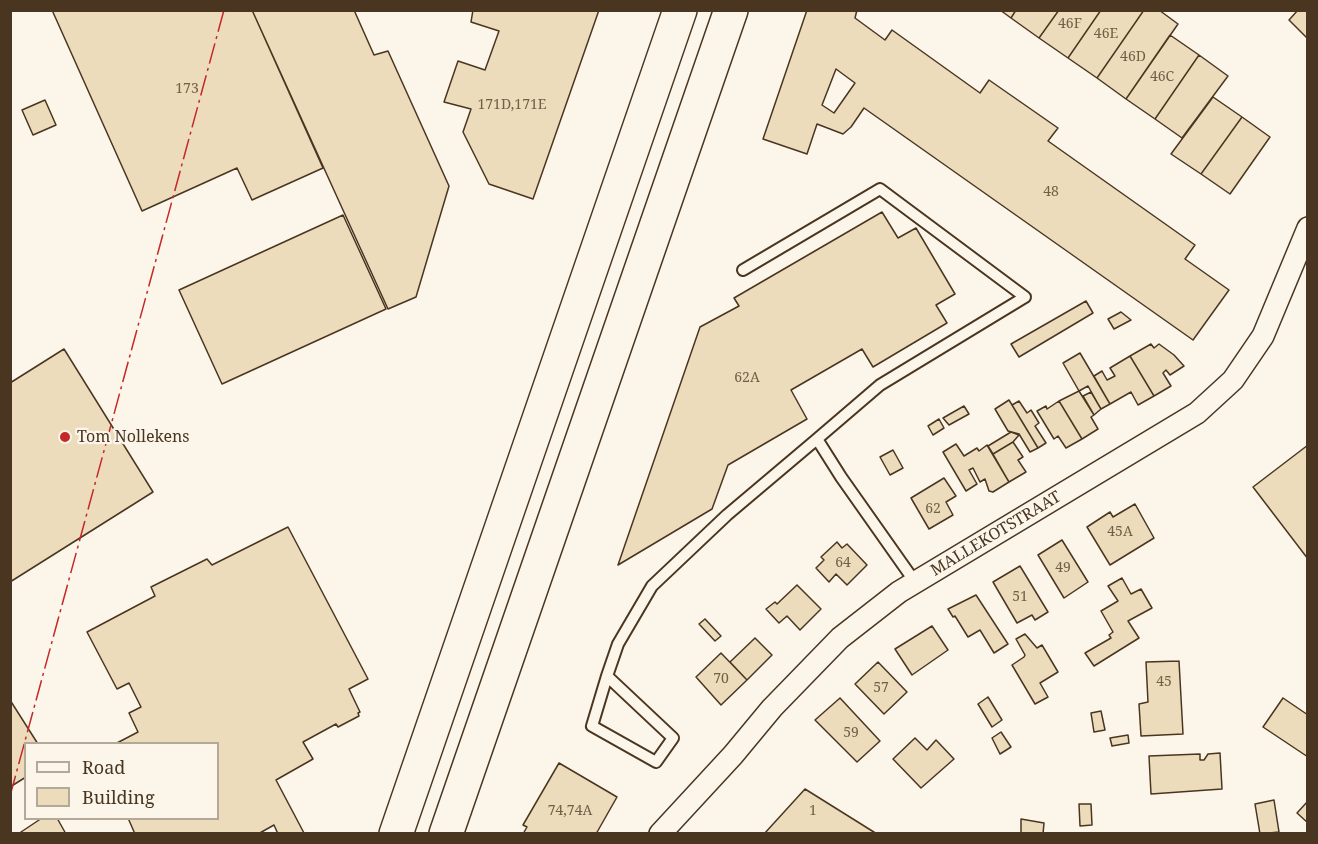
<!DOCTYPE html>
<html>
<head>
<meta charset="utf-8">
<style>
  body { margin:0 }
  #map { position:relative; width:1318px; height:844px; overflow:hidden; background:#fbf6e9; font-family:"Noto Serif",serif }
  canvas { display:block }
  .frame { position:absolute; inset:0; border:12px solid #4a3520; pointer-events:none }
  .legend { position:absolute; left:24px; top:742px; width:195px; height:78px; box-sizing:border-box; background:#fbf6e9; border:2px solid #b4a999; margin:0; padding:8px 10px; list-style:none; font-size:18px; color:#4a3520 }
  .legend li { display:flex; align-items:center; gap:12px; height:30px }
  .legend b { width:30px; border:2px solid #b4a999 }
</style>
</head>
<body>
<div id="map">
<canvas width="1318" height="844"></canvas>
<div class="frame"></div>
<ul class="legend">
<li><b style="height:8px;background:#fbf6e9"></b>Road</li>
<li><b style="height:16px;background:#ecdcbc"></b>Building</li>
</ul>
</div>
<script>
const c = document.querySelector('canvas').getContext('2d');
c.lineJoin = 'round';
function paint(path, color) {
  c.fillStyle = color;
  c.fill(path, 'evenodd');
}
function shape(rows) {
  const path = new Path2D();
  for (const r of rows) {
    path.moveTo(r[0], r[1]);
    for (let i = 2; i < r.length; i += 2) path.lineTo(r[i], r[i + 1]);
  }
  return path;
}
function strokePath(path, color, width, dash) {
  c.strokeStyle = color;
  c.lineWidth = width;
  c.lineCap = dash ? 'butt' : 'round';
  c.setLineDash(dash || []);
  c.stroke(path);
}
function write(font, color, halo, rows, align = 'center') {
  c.font = font + ' "Noto Serif",serif';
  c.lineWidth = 4.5;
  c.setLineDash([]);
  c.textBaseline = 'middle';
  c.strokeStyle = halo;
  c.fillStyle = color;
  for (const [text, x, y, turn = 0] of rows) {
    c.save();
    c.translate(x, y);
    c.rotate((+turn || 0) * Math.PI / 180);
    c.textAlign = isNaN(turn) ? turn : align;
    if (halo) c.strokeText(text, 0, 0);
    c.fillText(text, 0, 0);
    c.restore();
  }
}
const building = shape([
  [52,10,252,10,323,168,252,200,237,168,142,211,52,10],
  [252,10,354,10,374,55,388,51,449,186,416,297,388,309,252,10],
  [473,10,599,10,533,199,489,184,463,132,471,109,444,102,458,61,485,70,499,31,471,22,473,10],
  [807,10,857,10,855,18,885,40,892,30,980,93,989,80,1058,128,1048,141,1195,245,1185,259,1229,290,1193,340,864,108,851,127,843,134,817,124,807,154,763,139,807,10],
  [836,69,855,83,834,113,822,105,836,69],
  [1000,10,1016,10,1011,18,1000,10],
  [1016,10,1059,10,1039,38,1011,18,1016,10],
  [1059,10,1101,10,1068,58,1039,38,1059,10],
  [1101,10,1144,10,1097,78,1068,58,1101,10],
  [1144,10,1159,10,1178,24,1126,99,1097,78,1144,10],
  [1298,10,1308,10,1308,39,1289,20,1298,10],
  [1170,35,1199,55,1155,119,1126,99,1170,35],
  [1199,55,1228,76,1182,138,1155,119,1199,55],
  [1213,97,1242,117,1201,174,1171,154,1213,97],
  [45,100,56,125,33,135,22,110,45,100],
  [1242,117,1270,137,1230,194,1201,174,1242,117],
  [882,212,898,238,916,228,955,294,936,305,947,323,873,367,862,349,791,390,807,419,728,465,712,509,618,565,700,327,739,306,734,298,882,212],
  [343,215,386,309,222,384,179,290,343,215],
  [1086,301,1093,313,1019,357,1011,344,1086,301],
  [1121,312,1131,320,1114,329,1108,319,1121,312],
  [1151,344,1154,348,1159,344,1174,355,1184,366,1170,375,1166,370,1163,373,1171,386,1154,396,1130,356,1151,344],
  [64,349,153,492,10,582,10,383,64,349],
  [1080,353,1110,404,1101,409,1088,386,1079,391,1063,363,1080,353],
  [1130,356,1154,396,1138,405,1131,392,1110,404,1094,376,1102,371,1107,380,1115,376,1110,368,1130,356],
  [1079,391,1094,415,1091,417,1098,429,1082,439,1059,401,1079,391],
  [1091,392,1101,409,1094,415,1083,396,1091,392],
  [1009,400,1038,448,1030,452,1019,434,1008,431,995,409,1009,400],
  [1019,401,1027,413,1031,410,1039,423,1035,426,1046,443,1038,448,1012,405,1019,401],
  [1059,401,1082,439,1066,448,1058,436,1054,439,1037,411,1046,406,1047,409,1059,401],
  [964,406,969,414,949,425,943,418,964,406],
  [939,419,944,428,933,435,928,426,939,419],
  [1011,432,1019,435,1013,442,993,454,988,446,1011,432],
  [1013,442,1023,457,1018,460,1026,472,1009,482,993,454,1013,442],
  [956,444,964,456,977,448,979,451,987,445,1009,482,993,492,989,491,985,479,980,482,973,468,969,470,977,484,966,491,943,452,956,444],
  [1308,445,1308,559,1253,487,1308,445],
  [893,450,903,468,890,475,880,457,893,450],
  [944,478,956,496,946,502,953,515,929,529,911,498,944,478],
  [1135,504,1154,538,1110,565,1087,527,1110,512,1113,517,1135,504],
  [288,527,368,679,349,689,360,712,358,713,359,716,338,727,336,724,303,742,313,759,276,780,304,833,278,834,274,825,258,834,135,834,128,818,218,818,218,744,115,744,138,732,129,713,141,707,129,683,117,689,87,632,155,596,151,587,207,559,212,565,288,527],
  [1062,540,1088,582,1064,598,1038,555,1062,540],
  [837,542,842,548,847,544,867,565,847,585,836,574,829,582,816,568,824,560,821,557,837,542],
  [1020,566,1048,612,1035,620,1032,615,1017,623,993,582,1020,566],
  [1122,578,1131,594,1141,589,1152,608,1128,621,1139,638,1094,666,1085,653,1111,638,1109,635,1113,632,1101,611,1118,601,1108,586,1122,578],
  [797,585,821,609,800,630,787,616,779,623,766,609,775,602,777,604,797,585],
  [976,595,1008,644,994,653,980,630,968,637,955,616,953,617,948,609,976,595],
  [705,619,721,636,715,641,699,624,705,619],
  [932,626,948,650,912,675,895,649,932,626],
  [1025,634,1037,648,1042,645,1058,672,1040,683,1048,697,1035,704,1012,665,1024,657,1025,655,1016,639,1025,634],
  [755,638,772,655,747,680,730,662,755,638],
  [721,653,747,680,721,705,696,677,721,653],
  [1179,661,1183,734,1141,736,1139,704,1148,702,1146,662,1179,661],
  [878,662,907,692,884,714,855,684,878,662],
  [988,697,1002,720,992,727,978,704,988,697],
  [840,698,880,741,857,762,815,720,840,698],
  [1283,698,1308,715,1308,757,1263,727,1283,698],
  [10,700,38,744,26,744,26,777,10,787,10,700],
  [1101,711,1105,730,1094,732,1091,713,1101,711],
  [1001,732,1011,747,1000,754,992,738,1001,732],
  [1128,735,1129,743,1112,746,1110,738,1128,735],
  [915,738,927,750,936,740,954,759,921,788,893,759,915,738],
  [1220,753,1222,789,1151,794,1149,756,1200,754,1200,760,1204,760,1208,754,1220,753],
  [559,763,617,797,596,834,523,834,527,827,523,825,559,763],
  [805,789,877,834,764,834,805,789],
  [1274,800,1279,832,1260,834,1255,804,1274,800],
  [1308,801,1308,823,1297,813,1308,801],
  [1079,804,1091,804,1092,825,1080,826,1079,804],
  [42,818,57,818,66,834,18,834,42,818],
  [1021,819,1044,823,1043,834,1021,834,1021,819]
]);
paint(building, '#ecdcbc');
strokePath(building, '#4a3520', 1.5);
const lane = shape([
  [743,270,880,189,1025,297,880,385,817,439],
  [607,676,592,726,656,762,673,738,607,676,618,644,652,586,727,515,817,439,841,477,915,582]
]);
const street = shape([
  [660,834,733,755,772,708,840,638,899,592,1197,413,1233,380,1263,336,1308,228]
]);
const highway = shape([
  [396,834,680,10],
  [446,834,731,10]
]);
strokePath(lane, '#4a3520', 14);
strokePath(street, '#4a3520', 24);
strokePath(highway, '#4a3520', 36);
strokePath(lane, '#fbf6e9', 10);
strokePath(street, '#fbf6e9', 21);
strokePath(highway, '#fbf6e9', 33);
strokePath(shape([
  [10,796,224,10]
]), '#c62828', 1.5, [21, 4.5, 3, 4.5]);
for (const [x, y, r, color] of [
  [65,437,6,"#c62828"]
]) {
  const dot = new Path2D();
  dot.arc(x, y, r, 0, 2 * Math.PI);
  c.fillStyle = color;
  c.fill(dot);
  strokePath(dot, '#fbf6e9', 2);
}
write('14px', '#725f47', null, [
  ["46F",1070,24],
  ["46E",1106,34],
  ["46D",1133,57],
  ["46C",1162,77],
  ["173",187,89],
  ["171D,171E",512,105],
  ["48",1051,192],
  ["62A",747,378],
  ["62",933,509],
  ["45A",1120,532],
  ["64",843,563],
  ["49",1063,568],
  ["51",1020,597],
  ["70",721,679],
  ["45",1164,682],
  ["57",881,688],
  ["59",851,733],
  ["74,74A",570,811],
  ["1",813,811]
]);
write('16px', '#4a3520', '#fbf6e9', [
  ["Tom Nollekens",77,437]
], 'left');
write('16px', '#4a3520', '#fbf6e9', [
  ["MALLEKOTSTRAAT",996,534,-31]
]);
</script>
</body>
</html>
